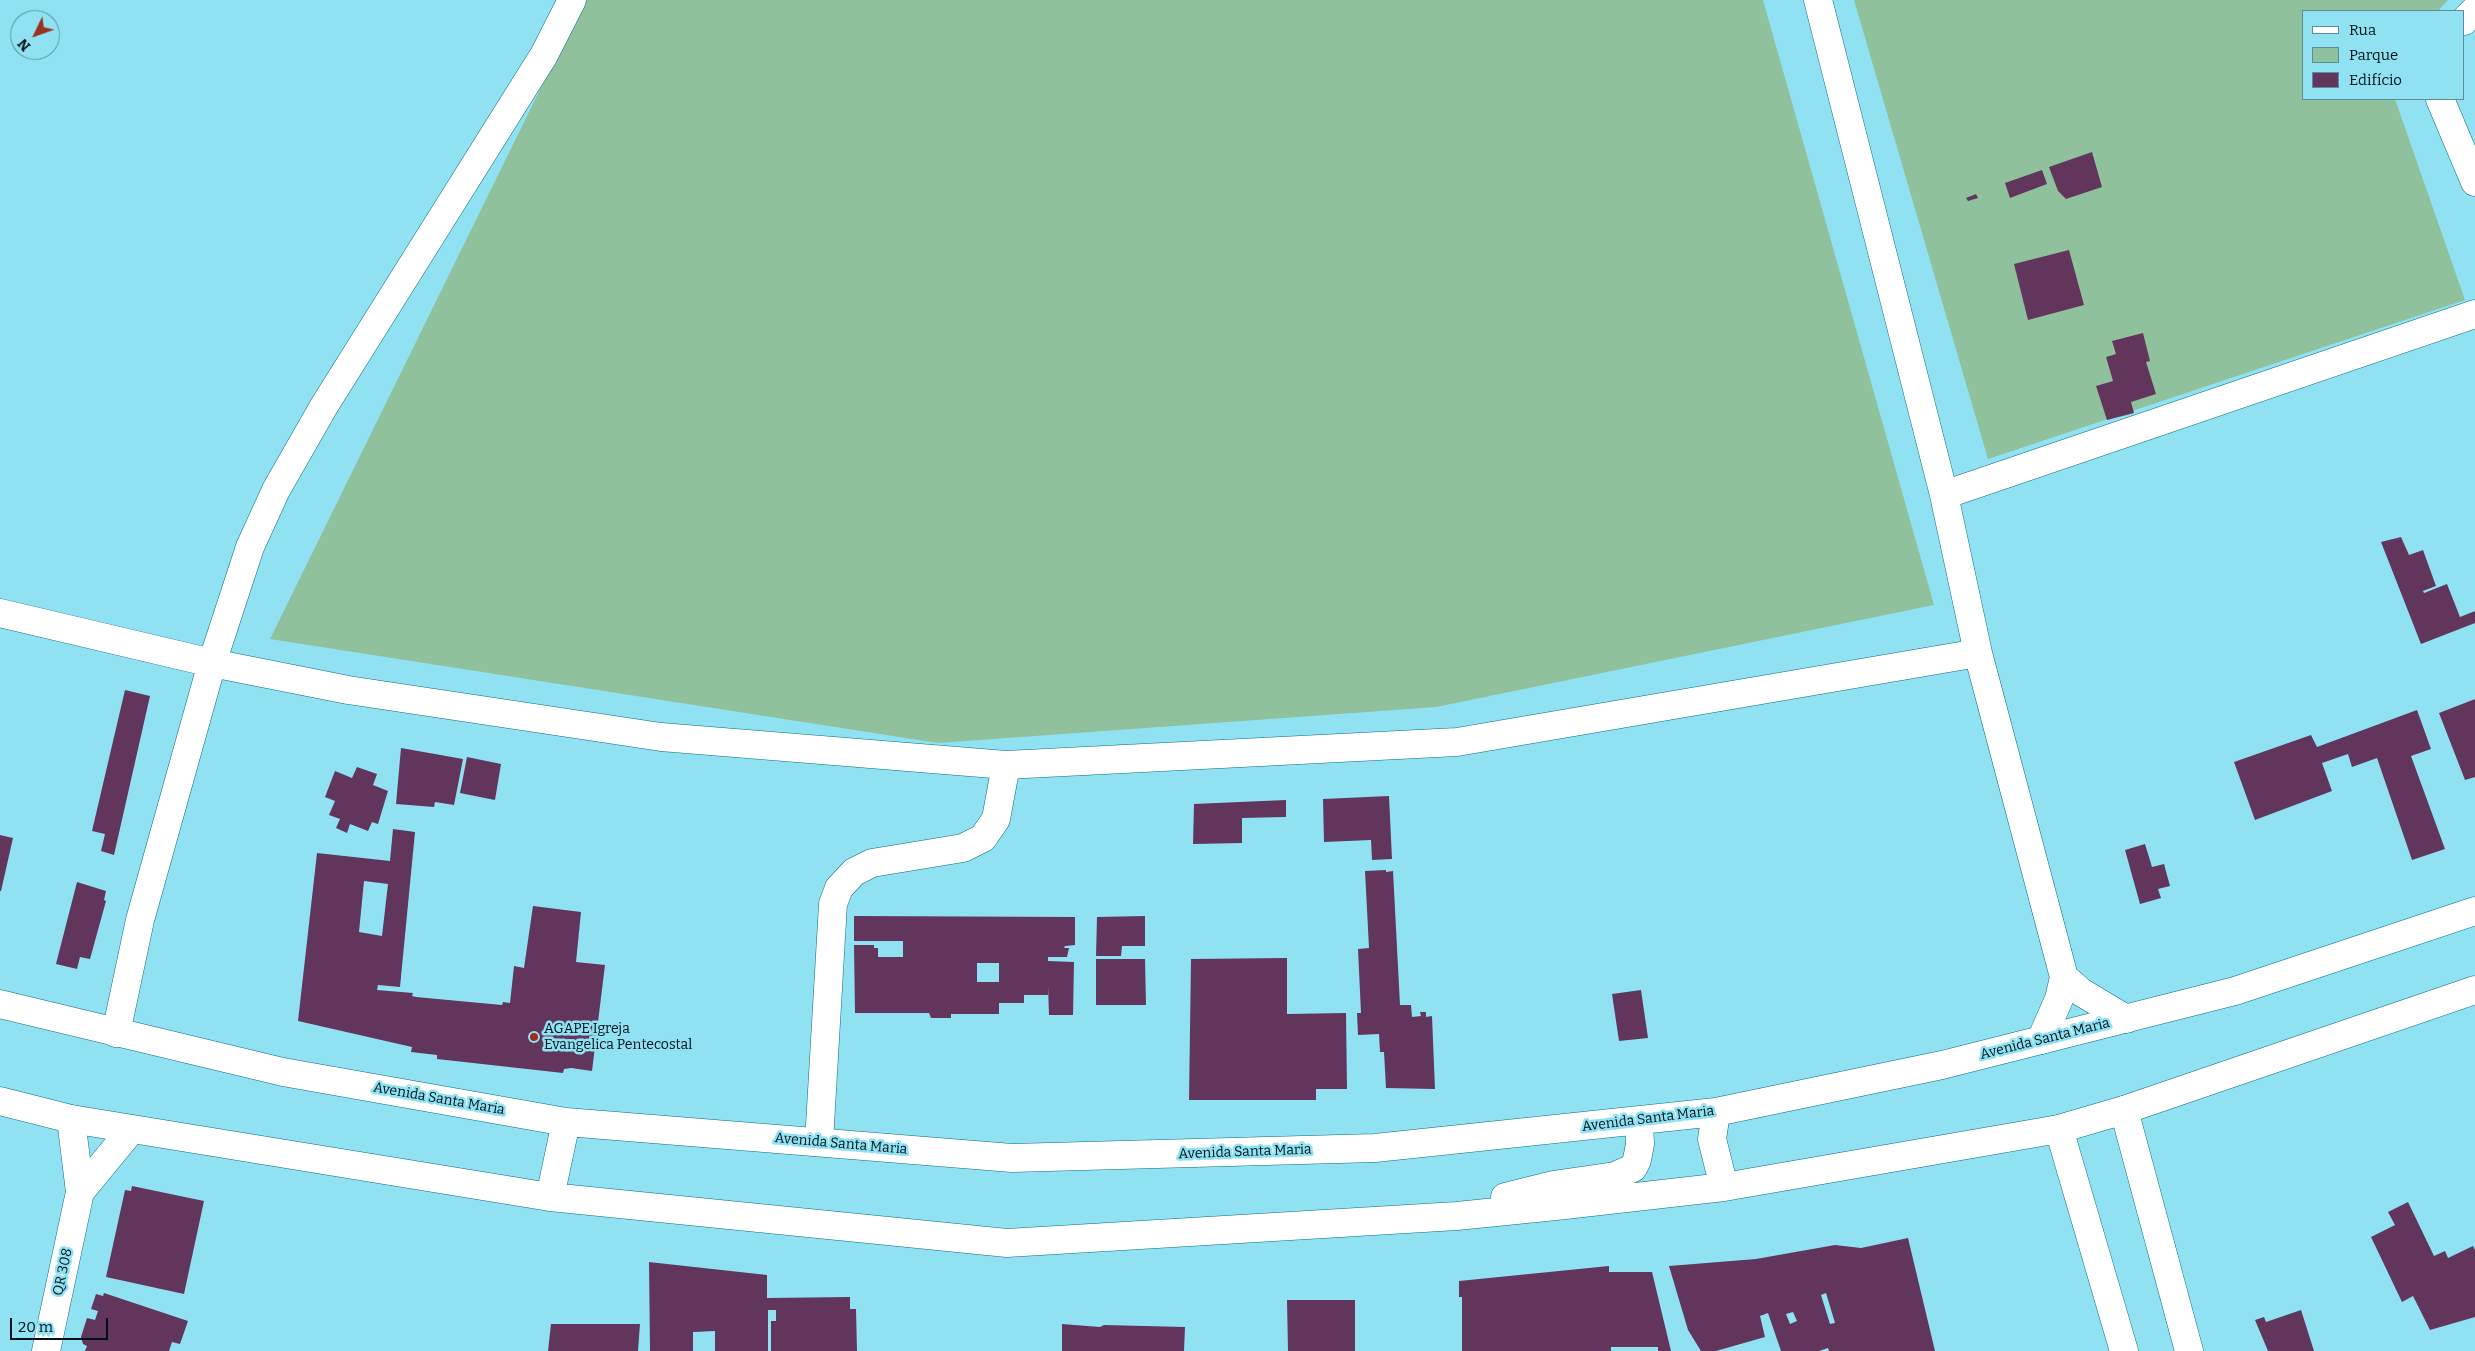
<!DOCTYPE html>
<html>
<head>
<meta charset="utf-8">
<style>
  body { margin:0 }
  #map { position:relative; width:2475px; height:1351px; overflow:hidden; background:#90e2f3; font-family:Bitter,serif }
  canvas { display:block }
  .legend { position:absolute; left:2302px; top:10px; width:162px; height:90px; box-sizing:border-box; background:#90e2f3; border:1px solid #568e9b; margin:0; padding:6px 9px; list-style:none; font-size:15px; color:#001116 }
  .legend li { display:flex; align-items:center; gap:10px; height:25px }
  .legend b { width:25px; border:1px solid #568e9b }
  .north { position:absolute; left:10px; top:10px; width:50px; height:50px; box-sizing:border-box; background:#90e2f3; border:1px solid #568e9b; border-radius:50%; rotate:228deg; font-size:14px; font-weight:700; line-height:20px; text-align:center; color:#001116 }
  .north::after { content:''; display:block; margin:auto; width:18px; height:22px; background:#9a311e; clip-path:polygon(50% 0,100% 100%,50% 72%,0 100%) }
  .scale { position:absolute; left:10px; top:1318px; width:98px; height:22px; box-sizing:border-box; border:2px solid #001116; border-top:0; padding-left:6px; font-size:15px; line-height:18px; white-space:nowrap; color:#001116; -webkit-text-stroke:4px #90e2f3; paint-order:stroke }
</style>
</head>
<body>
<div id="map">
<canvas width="2475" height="1351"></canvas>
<ul class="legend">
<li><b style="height:6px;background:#fff"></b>Rua</li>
<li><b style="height:14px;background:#8fc19c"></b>Parque</li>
<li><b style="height:14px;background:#62365c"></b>Edifício</li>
</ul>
<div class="north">N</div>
<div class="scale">20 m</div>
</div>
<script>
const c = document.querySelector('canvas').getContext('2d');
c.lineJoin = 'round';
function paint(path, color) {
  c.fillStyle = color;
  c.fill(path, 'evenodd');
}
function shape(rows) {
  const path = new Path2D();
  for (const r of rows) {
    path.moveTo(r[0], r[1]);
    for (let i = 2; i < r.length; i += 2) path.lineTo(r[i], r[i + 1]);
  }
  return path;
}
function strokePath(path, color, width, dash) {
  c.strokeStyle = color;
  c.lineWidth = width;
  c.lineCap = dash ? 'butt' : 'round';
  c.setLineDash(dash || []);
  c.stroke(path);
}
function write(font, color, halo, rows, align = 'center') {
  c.font = font + ' Bitter,serif';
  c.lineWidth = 5;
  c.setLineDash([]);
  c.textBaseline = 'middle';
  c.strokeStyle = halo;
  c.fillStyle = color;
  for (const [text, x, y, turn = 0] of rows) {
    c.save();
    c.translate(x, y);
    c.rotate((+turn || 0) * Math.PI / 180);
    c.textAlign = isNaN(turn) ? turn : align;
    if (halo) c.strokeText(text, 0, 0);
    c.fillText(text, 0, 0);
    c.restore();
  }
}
paint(shape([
  [576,0,1763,0,1934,605,1436,707,938,743,270,639,557,55],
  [1854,0,2448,0,2438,11,2304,11,2304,99,2395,99,2465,300,1988,459]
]), '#8fc19c');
paint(shape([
  [2092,152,2102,187,2066,199,2058,191,2049,167],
  [2042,170,2047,184,2010,198,2005,183],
  [1976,194,1978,198,1968,201,1966,198],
  [2069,250,2084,305,2028,320,2014,264],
  [2143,333,2150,361,2146,362,2156,394,2131,402,2134,413,2107,420,2096,386,2113,381,2106,357,2116,354,2112,341],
  [2401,537,2409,555,2423,550,2436,586,2423,591,2424,593,2447,584,2460,617,2475,611,2475,623,2421,644,2381,542],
  [125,690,150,696,114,855,101,851,105,834,92,831],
  [2475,699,2475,777,2465,780,2439,713],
  [2417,710,2431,749,2411,756,2445,849,2412,860,2377,758,2352,767,2348,754,2322,763,2332,791,2255,820,2234,762,2311,735,2317,747],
  [401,748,463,759,454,805,435,802,434,807,396,804],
  [467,757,501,764,495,800,460,793],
  [357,767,377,774,373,785,388,791,378,824,372,822,368,831,350,824,347,833,336,828,340,819,329,815,335,801,325,797,335,771,352,778],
  [1389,796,1392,859,1372,860,1371,840,1324,842,1323,799],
  [1286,800,1286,817,1242,818,1242,843,1193,844,1194,804],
  [393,829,415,832,400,987,378,985,377,990,413,993,412,996,416,997,502,1005,503,1002,510,1003,514,966,524,968,533,906,581,912,576,962,605,965,592,1071,571,1068,564,1069,563,1073,437,1059,437,1055,411,1052,412,1047,298,1021,317,853,390,861],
  [364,881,388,884,382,936,359,932],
  [0,835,13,838,1,891,0,891],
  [2145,844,2152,867,2164,864,2170,886,2158,889,2161,898,2140,904,2125,850],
  [1386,870,1386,872,1393,871,1400,1005,1411,1005,1412,1017,1421,1016,1420,1012,1426,1012,1426,1017,1432,1016,1435,1089,1386,1088,1384,1052,1380,1052,1379,1034,1358,1035,1357,1013,1361,1013,1358,949,1369,948,1365,871],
  [77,882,106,891,104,900,106,901,90,959,80,957,77,969,56,964],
  [854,916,1075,917,1075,945,1065,946,1064,948,1069,948,1067,957,1048,957,1048,961,1074,962,1073,1015,1049,1015,1048,986,1048,995,1024,995,1024,1003,999,1003,999,1014,951,1014,951,1018,931,1018,929,1013,855,1013,854,945,874,945,874,948,878,948,878,957,903,957,903,941,854,941],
  [977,963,999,963,999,982,977,982],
  [1145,916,1145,946,1122,946,1121,956,1096,956,1097,917],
  [1287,958,1287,1014,1346,1013,1347,1089,1316,1089,1316,1100,1189,1100,1191,959],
  [1096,959,1145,959,1146,1005,1096,1005],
  [1641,990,1648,1038,1619,1041,1612,994],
  [132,1186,204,1201,184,1294,106,1277,125,1190,131,1191],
  [2408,1202,2434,1256,2445,1251,2448,1258,2473,1246,2475,1250,2475,1317,2430,1330,2413,1296,2402,1302,2371,1237,2395,1225,2388,1212],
  [1908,1238,1935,1351,1829,1351,1828,1348,1819,1351,1781,1351,1768,1313,1760,1316,1765,1337,1716,1351,1701,1351,1688,1330,1669,1266,1756,1259,1835,1245,1861,1248],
  [1826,1293,1835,1323,1830,1324,1821,1295],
  [1793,1312,1797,1321,1790,1324,1786,1314],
  [649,1262,767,1275,767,1298,850,1297,850,1309,856,1309,857,1351,771,1351,771,1321,776,1321,776,1310,768,1310,768,1351,715,1351,715,1331,693,1332,693,1351,650,1351],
  [1609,1266,1609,1272,1652,1272,1671,1351,1658,1351,1658,1347,1611,1347,1611,1351,1462,1351,1462,1297,1459,1297,1459,1281],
  [104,1293,188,1321,180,1344,172,1342,169,1351,85,1351,87,1346,83,1344,81,1337,87,1318,95,1320,98,1311,91,1309,96,1294,103,1296],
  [1287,1300,1355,1300,1355,1351,1288,1351],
  [2301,1310,2314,1351,2268,1351,2255,1320,2264,1317,2266,1322],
  [551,1324,640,1324,638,1351,548,1351],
  [1062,1324,1100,1327,1104,1325,1185,1327,1184,1351,1062,1351]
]), '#62365c');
const minor = shape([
  [1818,0,1944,495,1978,653,2064,977,2059,999,2041,1040],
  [2464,21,2475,10],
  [2440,99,2475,182],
  [1944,495,2475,314],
  [0,613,212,663,348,690,661,737,1006,765,1457,742,1978,653],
  [2064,977,2081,992,2126,1019],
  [116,1033,140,920,212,663,250,547,276,490,324,406,544,55,572,0],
  [2124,1110,2189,1351],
  [2059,1129,2124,1351],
  [819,1142,833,904,839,888,854,872,872,863,963,848,983,838,996,819,1006,765],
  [80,1192,131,1130],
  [46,1351,80,1192,71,1119]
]);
const major = shape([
  [0,1004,283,1072,566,1122,1012,1158,1375,1148,1716,1112,1942,1065,2235,991,2475,911],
  [0,1101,71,1119,550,1197,1007,1243,1457,1216,1556,1206,1724,1187,2059,1129,2124,1110,2475,990],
  [1716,1112,1712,1139,1724,1187],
  [550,1197,566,1122],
  [1505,1197,1553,1185,1615,1176,1633,1168,1637,1160,1640,1144,1639,1122]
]);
strokePath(minor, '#096c7b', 29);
strokePath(major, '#096c7b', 29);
strokePath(minor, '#fff', 28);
strokePath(major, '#fff', 28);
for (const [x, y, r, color] of [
  [534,1037,5,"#9a311e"]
]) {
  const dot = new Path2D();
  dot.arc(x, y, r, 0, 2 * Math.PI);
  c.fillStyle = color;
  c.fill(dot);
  strokePath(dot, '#90e2f3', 2);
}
write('14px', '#001116', '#90e2f3', [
  ["AGAPE Igreja",544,1029],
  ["Evangelica Pentecostal",544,1045]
], 'left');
write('14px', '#001116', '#90e2f3', [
  ["Avenida Santa Maria",2045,1039,-14],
  ["Avenida Santa Maria",439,1099,10],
  ["Avenida Santa Maria",1648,1119,-7],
  ["Avenida Santa Maria",841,1144,5],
  ["Avenida Santa Maria",1245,1152,-2],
  ["QR 308",63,1272,-78]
]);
</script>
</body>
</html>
